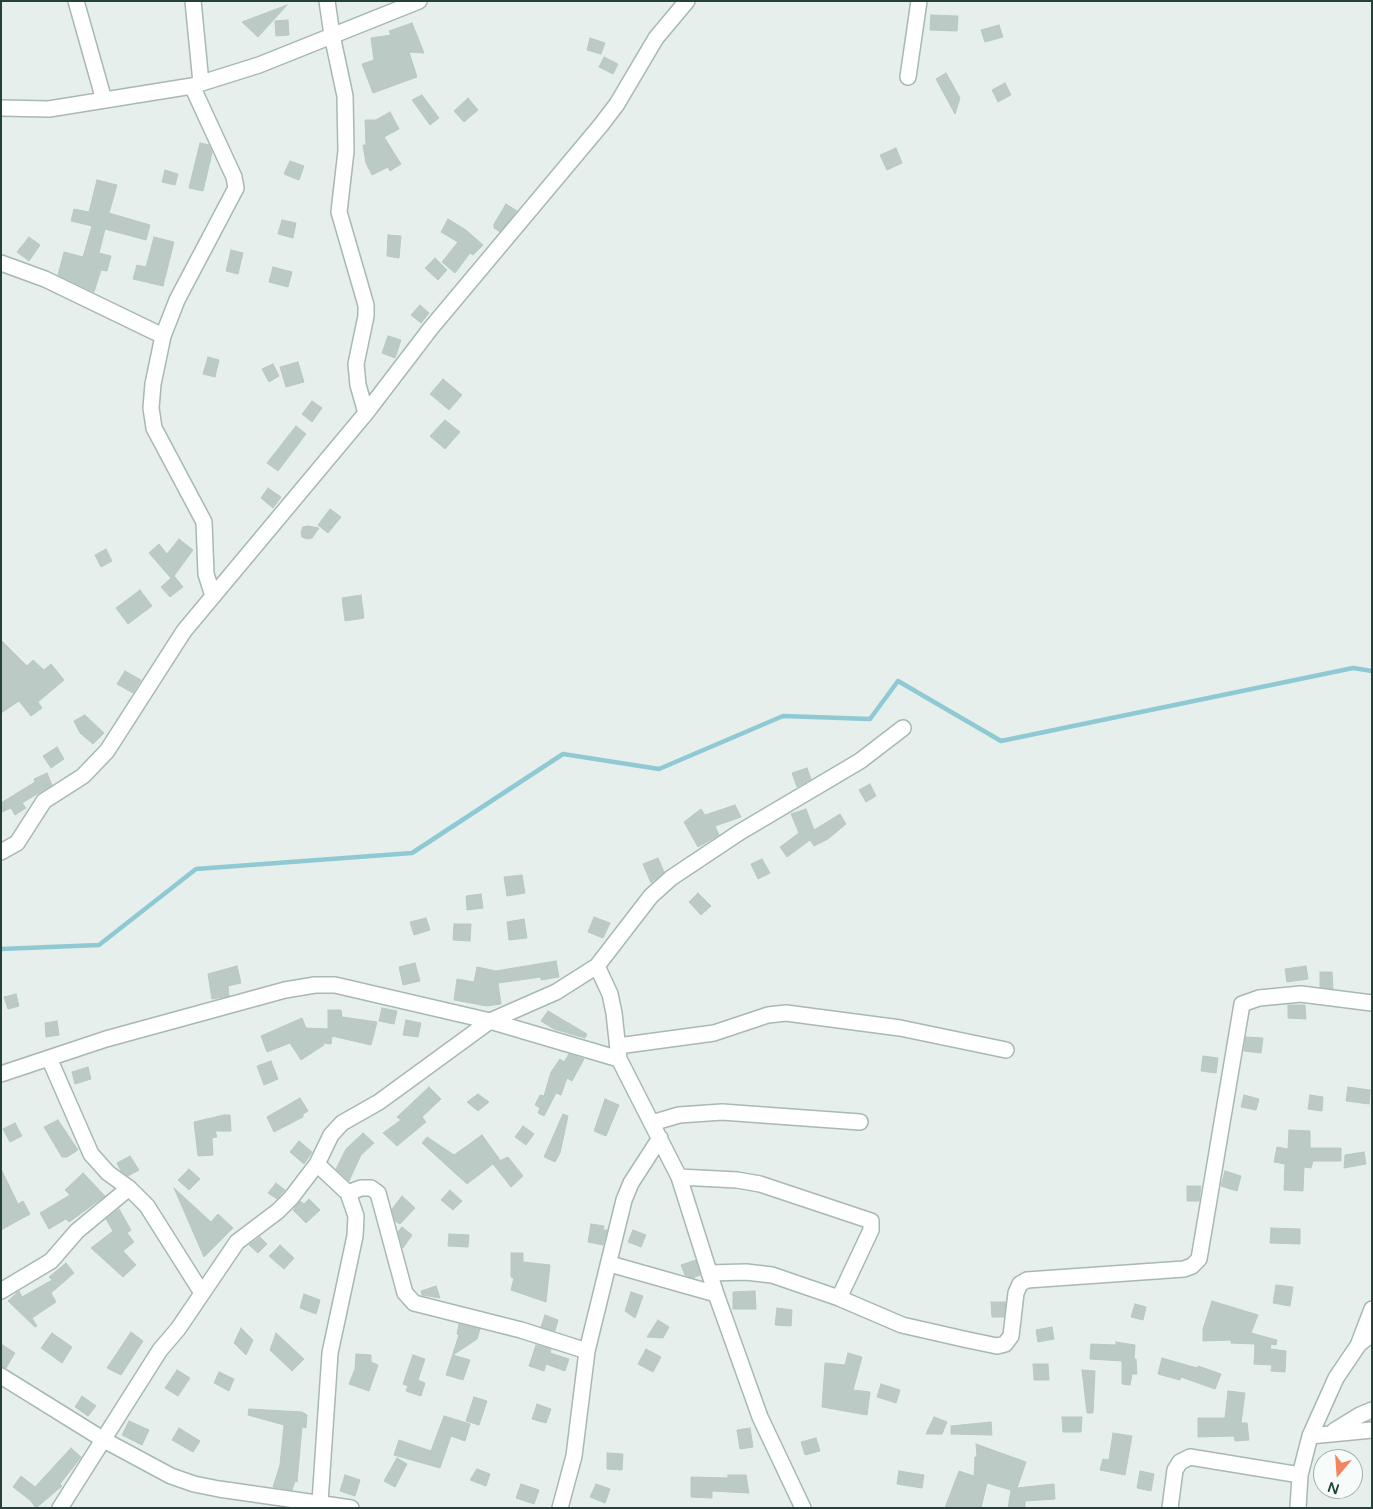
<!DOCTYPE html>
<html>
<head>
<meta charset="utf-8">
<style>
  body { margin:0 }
  #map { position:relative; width:1373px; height:1509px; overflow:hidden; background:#e6efeb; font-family:"Varela Round",sans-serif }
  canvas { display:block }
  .frame { position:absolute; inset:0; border:2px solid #24423a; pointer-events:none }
  .north { position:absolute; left:1313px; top:1449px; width:50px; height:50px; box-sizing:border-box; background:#f7fbf9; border:1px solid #a3b1ad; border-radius:50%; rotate:198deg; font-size:14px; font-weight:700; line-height:20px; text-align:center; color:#24423a }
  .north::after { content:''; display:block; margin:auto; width:18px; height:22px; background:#f4845f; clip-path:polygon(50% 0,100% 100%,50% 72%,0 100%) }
</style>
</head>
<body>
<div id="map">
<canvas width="1373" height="1509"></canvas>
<div class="frame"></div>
<div class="north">N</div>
</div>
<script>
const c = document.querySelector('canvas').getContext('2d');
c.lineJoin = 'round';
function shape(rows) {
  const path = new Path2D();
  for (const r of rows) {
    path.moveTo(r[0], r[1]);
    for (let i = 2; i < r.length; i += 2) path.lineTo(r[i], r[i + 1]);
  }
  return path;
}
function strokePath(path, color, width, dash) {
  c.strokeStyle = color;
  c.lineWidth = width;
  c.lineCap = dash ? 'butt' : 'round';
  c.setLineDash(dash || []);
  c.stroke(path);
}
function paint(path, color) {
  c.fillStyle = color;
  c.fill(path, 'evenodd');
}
strokePath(shape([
  [1,949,99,945,196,869,412,853,563,754,659,769,783,716,870,719,898,681,1001,741,1353,668,1372,671]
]), '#8ec9d4', 4.5);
const building = shape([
  [287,5,258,37,242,22,287,5],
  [931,15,958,16,957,31,930,30,931,15],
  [288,20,289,35,276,36,275,21,288,20],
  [412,23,424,53,409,52,417,77,373,93,362,64,374,60,371,38,391,35,389,31,412,23],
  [999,25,1003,37,985,42,981,30,999,25],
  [590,38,605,43,601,54,587,50,590,38],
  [604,57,618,64,613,74,599,67,604,57],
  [946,73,960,98,955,114,936,79,946,73],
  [1005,83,1011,95,998,102,992,90,1005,83],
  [422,95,439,118,430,125,412,100,422,95],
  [468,98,478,110,464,122,454,111,468,98],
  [390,112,399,129,384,137,401,164,390,171,388,167,372,175,366,163,363,145,366,145,365,120,376,120,390,112],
  [200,143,209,145,212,153,203,191,189,188,200,143],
  [896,148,902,163,887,170,880,155,896,148],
  [290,161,304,166,299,180,284,174,290,161],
  [165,170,178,174,175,185,162,182,165,170],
  [97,180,117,185,109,213,150,225,146,240,105,229,99,253,111,256,107,271,101,270,94,292,58,275,64,252,83,257,92,226,71,221,74,209,89,212,97,180],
  [506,204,517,211,500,232,494,228,494,224,506,204],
  [448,219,466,230,483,245,473,255,470,253,455,273,442,262,458,242,441,232,448,219],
  [282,220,296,223,293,238,278,234,282,220],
  [388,235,401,236,399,258,387,256,388,235],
  [29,237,40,245,29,261,17,252,29,237],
  [154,237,174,242,163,286,133,279,137,265,146,267,154,237],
  [231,250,243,253,238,274,226,271,231,250],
  [435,258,447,270,438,280,425,268,435,258],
  [273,267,292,272,288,287,269,282,273,267],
  [420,305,429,313,421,323,411,315,420,305],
  [388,336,401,340,395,358,382,353,388,336],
  [208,357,219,360,215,377,203,374,208,357],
  [298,362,304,382,286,387,280,367,298,362],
  [273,364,279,376,269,382,262,369,273,364],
  [443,379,462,395,449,410,430,394,443,379],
  [312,401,322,408,312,422,302,414,312,401],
  [445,420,460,432,445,449,430,436,445,420],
  [296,426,306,434,278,471,267,463,296,426],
  [268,488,281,497,273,508,261,498,268,488],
  [330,509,341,517,328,533,318,525,330,509],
  [308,526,319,528,312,538,307,539,302,537,301,532,303,527,308,526],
  [179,539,193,550,174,576,183,587,170,597,161,587,171,578,149,553,159,544,167,554,179,539],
  [106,549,112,561,101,567,95,555,106,549],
  [140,590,152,606,128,624,116,608,140,590],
  [361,595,364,618,345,621,342,598,361,595],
  [1,640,27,666,33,660,44,670,51,664,64,680,38,702,42,708,31,716,19,701,1,713,1,640],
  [125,671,141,680,133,693,117,684,125,671],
  [85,715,104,733,93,744,80,733,74,721,85,715],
  [57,747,64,759,51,768,43,756,57,747],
  [807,768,811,779,797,787,792,773,807,768],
  [47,773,52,785,22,803,26,808,15,815,11,808,2,812,1,803,35,782,34,779,47,773],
  [870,784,876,796,866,802,859,790,870,784],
  [735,805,741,817,715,826,719,835,698,847,684,822,701,809,705,815,735,805],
  [806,809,814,830,840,814,846,824,828,839,814,846,810,840,787,857,780,847,799,833,791,814,806,809],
  [658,858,664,872,651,883,643,864,658,858],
  [762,859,770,873,758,879,751,864,762,859],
  [522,875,525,893,507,896,504,877,522,875],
  [698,893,711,906,701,915,689,902,698,893],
  [481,894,483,908,467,910,466,896,481,894],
  [594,917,610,923,603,938,588,932,594,917],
  [426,918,430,930,414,935,410,922,426,918],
  [524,919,527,938,509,940,507,922,524,919],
  [454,924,471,924,470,941,453,940,454,924],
  [556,961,559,977,541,980,541,977,498,983,501,1004,487,1006,454,1000,457,979,474,982,477,967,496,971,556,961],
  [415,963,420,981,403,985,399,967,415,963],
  [237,966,241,983,228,986,229,996,212,999,208,974,237,966],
  [1306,966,1308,979,1287,982,1285,969,1306,966],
  [1320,972,1332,972,1333,989,1320,987,1320,972],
  [16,994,19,1006,8,1009,4,997,16,994],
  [1288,1005,1305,1005,1306,1019,1288,1018,1288,1005],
  [382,1008,397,1011,394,1024,379,1021,382,1008],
  [328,1010,341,1010,342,1017,377,1022,371,1045,332,1036,331,1044,323,1043,324,1045,301,1060,290,1043,267,1052,261,1036,302,1018,306,1028,328,1029,328,1010],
  [548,1011,587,1034,585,1038,554,1029,541,1021,548,1011],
  [406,1020,421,1023,418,1037,403,1035,406,1020],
  [57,1021,59,1035,46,1037,45,1023,57,1021],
  [1246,1037,1263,1038,1261,1053,1244,1051,1246,1037],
  [569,1054,584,1059,572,1081,567,1078,561,1095,556,1093,544,1116,538,1113,540,1108,535,1105,540,1095,544,1096,551,1072,560,1059,564,1062,569,1054],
  [1203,1056,1218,1058,1216,1073,1201,1071,1203,1056],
  [271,1061,278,1079,264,1085,257,1066,271,1061],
  [88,1067,91,1079,75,1084,72,1072,88,1067],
  [429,1087,441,1099,422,1117,426,1122,397,1146,383,1133,401,1120,397,1117,429,1087],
  [1348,1087,1370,1090,1369,1104,1346,1101,1348,1087],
  [478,1094,489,1102,478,1111,467,1102,478,1094],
  [1244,1095,1259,1099,1256,1110,1241,1107,1244,1095],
  [1310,1095,1323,1097,1322,1111,1308,1109,1310,1095],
  [300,1098,308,1111,303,1114,303,1117,274,1132,267,1117,300,1098],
  [605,1099,619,1105,606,1136,594,1131,605,1099],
  [563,1114,568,1116,560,1153,555,1162,544,1157,563,1114],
  [224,1115,230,1115,231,1131,215,1131,217,1137,212,1138,213,1155,198,1156,194,1122,224,1115],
  [58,1120,78,1150,67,1157,62,1157,44,1127,58,1120],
  [15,1123,22,1136,10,1142,3,1129,15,1123],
  [523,1126,534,1134,526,1145,515,1137,523,1126],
  [1289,1130,1310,1131,1310,1148,1341,1148,1341,1161,1313,1161,1311,1168,1304,1167,1303,1191,1284,1190,1285,1164,1274,1162,1277,1147,1288,1149,1289,1130],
  [363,1133,374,1143,361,1155,349,1181,336,1169,346,1149,363,1133],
  [482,1135,500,1160,493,1164,508,1157,523,1176,511,1187,493,1164,467,1184,422,1143,427,1137,454,1155,482,1135],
  [299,1141,312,1152,304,1164,290,1152,299,1141],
  [1364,1152,1366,1164,1344,1168,1345,1155,1364,1152],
  [130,1156,139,1170,128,1176,121,1171,117,1163,130,1156],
  [1,1169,18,1204,23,1201,30,1214,1,1230,1,1169],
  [189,1169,200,1179,189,1190,178,1180,189,1169],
  [1225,1171,1241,1176,1237,1191,1221,1186,1225,1171],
  [83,1173,105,1196,69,1222,66,1219,49,1229,40,1213,70,1195,65,1190,83,1173],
  [276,1183,285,1190,277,1199,268,1193,276,1183],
  [1187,1186,1201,1186,1199,1201,1187,1201,1187,1186],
  [174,1188,211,1222,218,1214,233,1228,204,1257,174,1188],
  [450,1190,462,1201,453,1210,441,1200,450,1190],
  [402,1196,415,1208,400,1224,395,1221,392,1209,402,1196],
  [309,1199,320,1210,306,1223,293,1210,300,1201,304,1204,309,1199],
  [119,1209,131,1230,127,1233,134,1242,123,1251,136,1265,123,1277,91,1248,113,1231,106,1219,119,1209],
  [591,1224,604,1226,603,1230,607,1230,603,1245,588,1242,591,1224],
  [402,1227,412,1235,403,1248,398,1232,402,1227],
  [1271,1228,1300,1229,1300,1244,1270,1243,1271,1228],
  [633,1230,646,1235,641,1247,628,1242,633,1230],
  [449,1234,469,1235,468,1247,448,1246,449,1234],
  [260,1237,267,1244,258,1253,249,1245,260,1237],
  [280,1245,294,1258,284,1269,269,1256,280,1245],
  [511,1253,523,1253,523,1262,550,1265,546,1302,511,1290,514,1278,511,1277,511,1253],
  [696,1260,700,1275,693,1278,685,1275,681,1265,696,1260],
  [66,1263,74,1273,51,1293,56,1302,32,1318,37,1326,35,1327,8,1301,19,1291,22,1297,52,1280,49,1277,66,1263],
  [1276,1285,1293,1287,1290,1306,1273,1303,1276,1285],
  [436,1286,440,1298,422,1295,421,1291,436,1286],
  [755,1291,756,1309,733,1309,733,1292,755,1291],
  [631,1292,643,1296,635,1318,625,1311,631,1292],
  [304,1294,320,1300,316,1314,300,1308,304,1294],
  [1212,1301,1258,1315,1251,1333,1277,1340,1276,1345,1271,1344,1270,1349,1286,1351,1285,1372,1271,1371,1272,1365,1254,1364,1255,1344,1231,1343,1231,1340,1203,1341,1203,1329,1212,1301],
  [991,1302,1006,1302,1004,1317,992,1317,991,1302],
  [1135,1304,1146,1307,1143,1320,1131,1317,1135,1304],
  [777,1308,792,1310,791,1326,775,1325,777,1308],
  [545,1315,558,1320,555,1331,541,1327,545,1315],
  [658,1320,669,1327,663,1338,647,1337,658,1320],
  [459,1324,480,1329,477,1339,453,1355,470,1360,463,1380,446,1375,459,1335,457,1334,459,1324],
  [1052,1327,1054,1339,1038,1342,1036,1330,1052,1327],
  [241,1328,253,1340,246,1355,234,1343,241,1328],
  [131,1332,143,1341,121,1375,107,1368,131,1332],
  [52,1333,72,1347,62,1363,41,1348,52,1333],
  [276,1333,304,1359,292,1371,270,1350,276,1333],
  [1116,1342,1135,1345,1134,1359,1136,1359,1137,1374,1132,1374,1130,1385,1122,1384,1122,1361,1090,1359,1091,1344,1116,1345,1116,1342],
  [1,1344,15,1353,6,1368,1,1367,1,1344],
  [536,1345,551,1349,550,1353,569,1359,565,1371,546,1364,544,1371,529,1366,536,1345],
  [646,1349,661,1357,653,1372,638,1364,646,1349],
  [848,1353,862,1357,853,1390,870,1392,867,1415,822,1407,825,1363,845,1365,848,1353],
  [356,1354,371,1355,371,1362,378,1365,369,1391,349,1384,355,1369,356,1354],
  [413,1355,425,1359,418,1380,425,1383,421,1396,406,1391,408,1386,403,1384,413,1355],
  [1162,1358,1197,1368,1198,1366,1221,1374,1215,1389,1181,1377,1180,1380,1158,1374,1162,1358],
  [1033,1364,1048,1364,1049,1380,1034,1380,1033,1364],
  [177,1370,190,1378,178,1396,165,1388,177,1370],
  [1082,1370,1095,1371,1093,1413,1087,1413,1082,1370],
  [219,1372,234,1379,229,1391,214,1383,219,1372],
  [881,1384,900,1390,896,1403,877,1397,881,1384],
  [1228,1391,1245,1393,1241,1423,1247,1423,1249,1440,1235,1441,1234,1436,1198,1437,1198,1418,1225,1418,1228,1391],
  [82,1396,96,1406,88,1416,75,1407,82,1396],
  [474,1397,487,1401,479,1425,466,1421,474,1397],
  [537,1404,551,1409,546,1423,532,1419,537,1404],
  [249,1409,302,1412,307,1415,306,1428,302,1427,297,1482,295,1481,292,1490,273,1487,280,1465,284,1425,248,1415,249,1409],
  [444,1416,470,1424,465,1441,451,1436,440,1468,394,1455,399,1440,431,1451,444,1416],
  [934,1417,947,1422,942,1434,926,1434,934,1417],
  [1062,1417,1082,1417,1081,1432,1063,1432,1062,1417],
  [129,1421,149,1430,142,1445,122,1435,129,1421],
  [991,1422,992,1435,951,1434,951,1426,991,1422],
  [179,1428,200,1441,193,1452,172,1440,179,1428],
  [750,1428,753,1447,740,1449,737,1430,750,1428],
  [1113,1433,1132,1436,1125,1475,1100,1470,1103,1459,1109,1460,1113,1433],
  [816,1438,820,1451,805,1455,801,1442,816,1438],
  [976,1444,1026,1462,1017,1488,1054,1484,1055,1499,1025,1501,1025,1508,1008,1508,1011,1490,987,1483,981,1508,945,1508,959,1471,974,1476,975,1457,977,1457,976,1444],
  [71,1448,81,1457,60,1484,62,1486,36,1508,30,1500,13,1487,21,1476,35,1487,71,1448],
  [607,1453,623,1454,622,1470,607,1469,607,1453],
  [397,1458,407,1464,395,1487,384,1481,397,1458],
  [477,1469,490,1474,486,1486,470,1480,477,1469],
  [899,1471,924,1475,922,1488,897,1484,899,1471],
  [1140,1471,1154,1474,1151,1491,1137,1488,1140,1471],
  [345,1475,360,1480,355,1496,340,1491,345,1475],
  [728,1475,746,1475,749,1493,712,1491,712,1498,691,1497,691,1477,728,1478,728,1475],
  [521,1484,539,1490,534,1504,516,1498,521,1484],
  [596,1484,610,1489,605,1503,590,1497,596,1484]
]);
paint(building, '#bbcac4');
strokePath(building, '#b8c9c2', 1);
const street = shape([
  [76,1,104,100],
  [193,1,201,83],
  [327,1,332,35,345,96,346,151,339,212,366,305,366,316,356,364,358,385,366,413],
  [908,77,919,1],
  [192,86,234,177,236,188,177,300,163,336,153,384,151,408,154,428,204,522,206,574,213,596],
  [1,108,49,109,192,86,259,65,419,1],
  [1,263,45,279,163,336],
  [1,852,17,843,44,801,83,776,107,751,184,631,366,413,431,328,601,125,617,104,656,38,687,1],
  [597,966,610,994,614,1013,619,1059,679,1177,716,1294,760,1417,803,1508],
  [618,1046,714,1033,768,1015,786,1013,900,1028,1006,1050],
  [49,1058,91,1154,108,1173,129,1188,147,1206,202,1293],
  [1,1074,106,1039,285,990,315,985,335,985,490,1021,619,1059],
  [652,1123,679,1115,722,1112,860,1122],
  [317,1164,348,1193,356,1216,355,1236,330,1353,320,1502],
  [679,1177,737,1180,760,1184,871,1221,871,1230,839,1298],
  [348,1193,361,1188,371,1188,378,1193,405,1293,414,1303,521,1330,587,1351],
  [610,1264,716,1294],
  [709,1273,746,1272,772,1275,839,1298,902,1325,968,1340,997,1346,1005,1344,1011,1336,1016,1293,1020,1284,1027,1280,1184,1269,1192,1266,1199,1259,1242,1004,1259,998,1301,994,1372,1003],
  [1,1291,51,1261,77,1231,129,1188],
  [1359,1343,1372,1309],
  [1,1376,104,1440,171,1476,194,1484,219,1489,351,1508],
  [1334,1431,1360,1415,1372,1410],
  [1310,1436,1372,1430],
  [60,1508,160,1350,178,1329,237,1242,278,1211,291,1198,317,1164,331,1135,342,1123,379,1102,490,1021,556,992,597,966,651,896,671,878,740,832,860,761,903,728],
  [560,1508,574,1456,587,1351,624,1200,631,1183,660,1138],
  [1170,1508,1175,1470,1180,1462,1190,1457,1300,1475],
  [1298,1508,1300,1475,1310,1436,1336,1378,1359,1344,1372,1334]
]);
strokePath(street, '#a8b8b2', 18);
strokePath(street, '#fff', 15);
</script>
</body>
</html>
